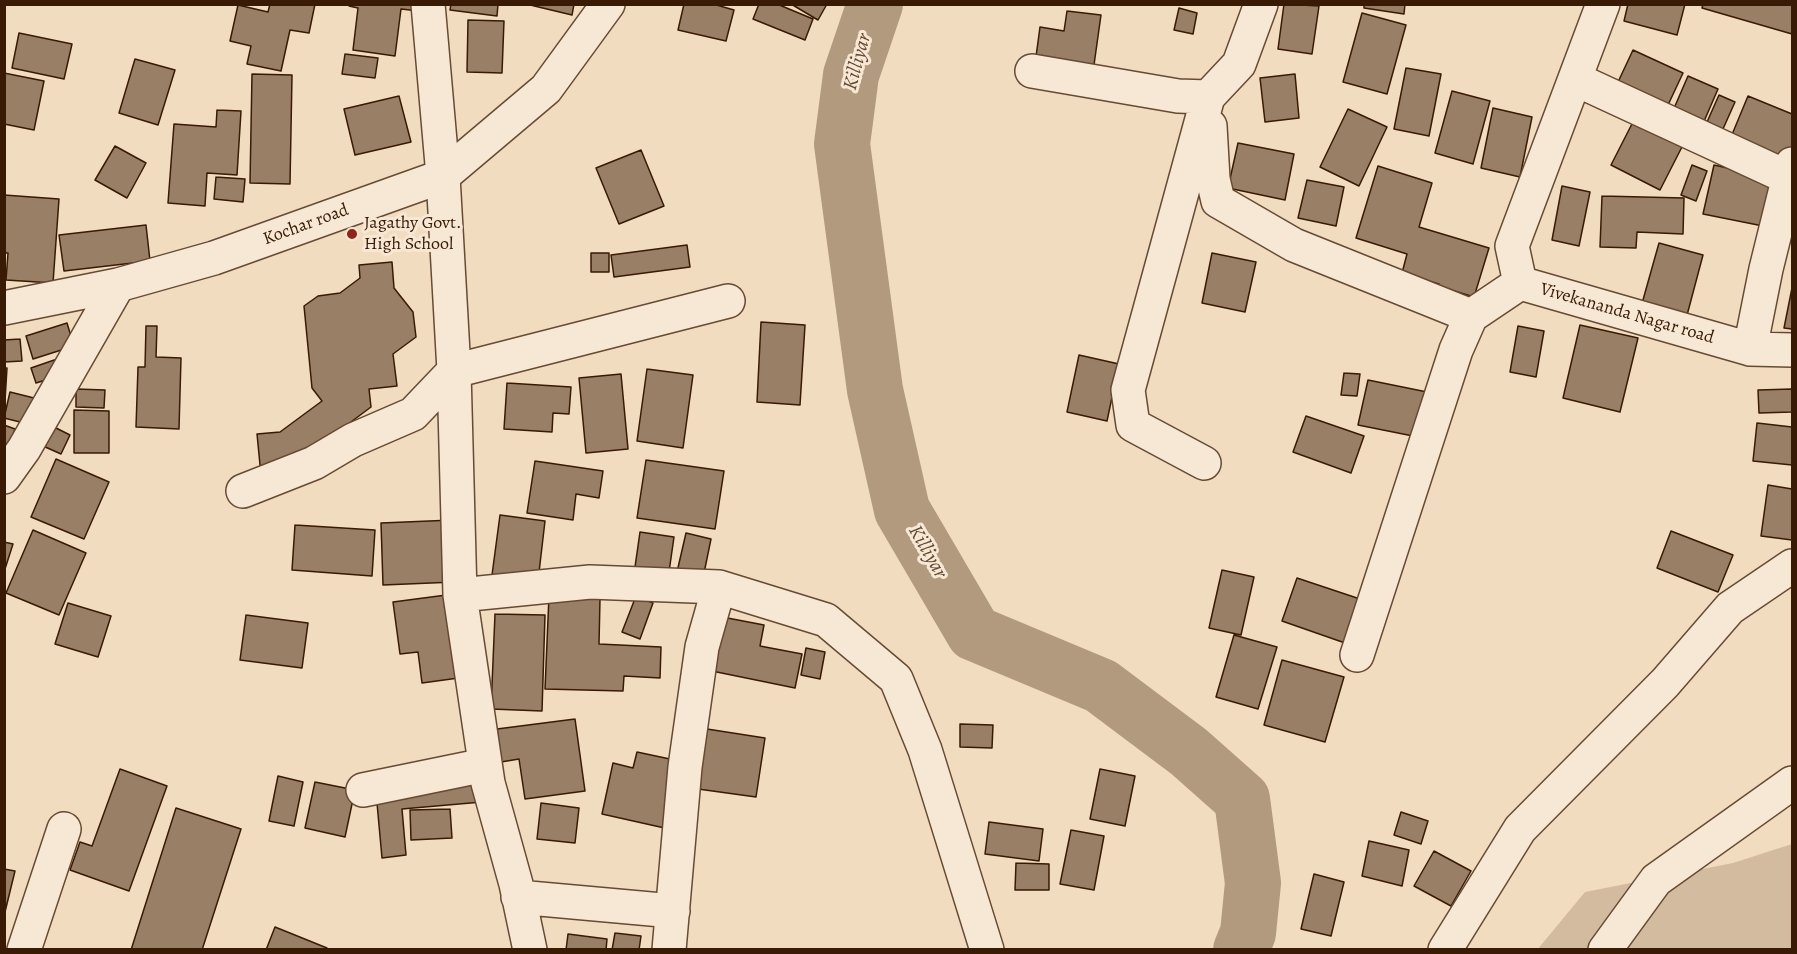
<!DOCTYPE html>
<html>
<head>
<meta charset="utf-8">
<style>
  body { margin:0 }
  #map { position:relative; width:1797px; height:954px; overflow:hidden; background:#f1dcbf; font-family:Alegreya,serif }
  canvas { display:block }
  .frame { position:absolute; inset:0; border:6px solid #391a04; pointer-events:none }
</style>
</head>
<body>
<div id="map">
<canvas width="1797" height="954"></canvas>
<div class="frame"></div>
</div>
<script>
const c = document.querySelector('canvas').getContext('2d');
c.lineJoin = 'round';
function paint(path, color) {
  c.fillStyle = color;
  c.fill(path, 'evenodd');
}
function shape(rows) {
  const path = new Path2D();
  for (const r of rows) {
    path.moveTo(r[0], r[1]);
    for (let i = 2; i < r.length; i += 2) path.lineTo(r[i], r[i + 1]);
  }
  return path;
}
function strokePath(path, color, width, dash) {
  c.strokeStyle = color;
  c.lineWidth = width;
  c.lineCap = dash ? 'butt' : 'round';
  c.setLineDash(dash || []);
  c.stroke(path);
}
function write(font, color, halo, rows, align = 'center') {
  c.font = font + ' Alegreya,serif';
  c.lineWidth = 6;
  c.setLineDash([]);
  c.textBaseline = 'middle';
  c.strokeStyle = halo;
  c.fillStyle = color;
  for (const [text, x, y, turn = 0] of rows) {
    c.save();
    c.translate(x, y);
    c.rotate((+turn || 0) * Math.PI / 180);
    c.textAlign = isNaN(turn) ? turn : align;
    if (halo) c.strokeText(text, 0, 0);
    c.fillText(text, 0, 0);
    c.restore();
  }
}
paint(shape([
  [1792,844,1792,949,1537,950,1585,892,1733,863]
]), '#d2bb9f');
strokePath(shape([
  [875,4,851,75,842,144,875,390,902,510,974,633,1101,686,1189,752,1242,799,1253,883,1248,933,1241,950]
]), '#b29a7f', 56);
const building = shape([
  [270,4,315,4,309,33,290,30,281,71,247,64,251,46,230,41,238,5,268,12,270,4],
  [350,4,419,4,419,11,401,9,395,56,353,50,358,8,349,6,350,4],
  [451,4,498,4,497,16,450,10,451,4],
  [526,4,574,4,572,15,526,4],
  [684,4,713,4,734,10,726,41,678,30,684,4],
  [759,4,777,4,813,19,805,40,753,19,759,4],
  [791,4,827,4,818,20,791,4],
  [1284,4,1319,6,1312,54,1278,49,1284,4],
  [1364,4,1405,4,1404,14,1364,8,1364,4],
  [1628,4,1685,4,1677,35,1624,21,1628,4],
  [1703,4,1792,4,1792,34,1702,8,1703,4],
  [1179,8,1197,13,1193,34,1174,30,1179,8],
  [1067,11,1101,15,1093,72,1035,64,1040,27,1064,31,1067,11],
  [1362,13,1406,25,1387,94,1343,82,1362,13],
  [468,20,504,21,502,73,467,72,468,20],
  [19,33,72,44,64,79,12,68,19,33],
  [1633,50,1683,73,1668,105,1618,82,1633,50],
  [345,54,378,58,375,78,342,74,345,54],
  [135,59,175,70,158,125,119,113,135,59],
  [1406,68,1441,74,1429,136,1394,129,1406,68],
  [4,73,44,81,34,130,4,124,4,73],
  [252,74,292,75,290,184,250,183,252,74],
  [1295,74,1299,118,1265,122,1260,78,1295,74],
  [1688,76,1718,89,1702,126,1672,113,1688,76],
  [1452,91,1490,101,1473,164,1435,153,1452,91],
  [1719,95,1735,102,1719,138,1703,131,1719,95],
  [399,96,411,142,355,155,344,109,399,96],
  [1748,96,1792,114,1792,146,1782,172,1731,137,1748,96],
  [1493,108,1532,117,1520,177,1481,168,1493,108],
  [1348,109,1387,127,1359,186,1320,167,1348,109],
  [217,110,241,111,237,175,207,173,205,206,168,203,174,124,216,127,217,110],
  [1636,116,1685,141,1660,190,1611,165,1636,116],
  [1238,143,1294,154,1285,200,1228,188,1238,143],
  [115,146,146,163,127,198,95,180,115,146],
  [641,150,664,206,619,224,596,168,641,150],
  [1692,165,1707,171,1696,201,1681,195,1692,165],
  [1714,165,1773,178,1763,226,1703,214,1714,165],
  [1378,166,1432,183,1419,227,1489,248,1474,297,1438,286,1439,284,1402,273,1407,254,1356,238,1378,166],
  [216,177,245,179,243,202,214,199,216,177],
  [1307,180,1344,187,1336,226,1298,218,1307,180],
  [1562,186,1590,192,1579,246,1552,240,1562,186],
  [4,195,59,199,53,283,6,280,8,253,4,253,4,195],
  [1602,196,1684,198,1683,234,1637,232,1636,248,1600,247,1602,196],
  [146,225,150,261,64,271,59,235,146,225],
  [1659,243,1703,255,1686,319,1641,307,1659,243],
  [687,245,690,267,614,277,611,255,687,245],
  [591,253,609,253,609,272,591,272,591,253],
  [1212,253,1256,262,1245,312,1202,303,1212,253],
  [392,262,394,288,413,312,416,337,393,354,397,386,369,389,371,407,284,472,261,475,257,434,280,432,322,401,312,388,304,306,318,296,340,293,360,278,359,265,392,262],
  [1792,288,1792,329,1784,328,1792,288],
  [761,322,805,325,800,405,757,402,761,322],
  [67,323,74,346,33,359,26,336,67,323],
  [1580,325,1638,338,1620,412,1563,398,1580,325],
  [146,326,157,326,156,357,181,358,179,429,136,427,138,367,145,367,146,326],
  [1518,326,1544,331,1536,377,1510,372,1518,326],
  [20,339,22,361,4,362,4,340,20,339],
  [1079,355,1119,364,1107,421,1067,412,1079,355],
  [60,358,65,374,36,383,31,368,60,358],
  [4,368,7,368,5,401,4,401,4,368],
  [647,369,693,375,683,448,637,441,647,369],
  [1344,373,1360,374,1357,396,1341,395,1344,373],
  [621,374,628,449,586,453,579,378,621,374],
  [1368,380,1432,393,1423,438,1358,425,1368,380],
  [507,383,571,387,569,414,553,413,552,432,504,429,507,383],
  [76,389,105,390,104,408,76,407,76,389],
  [1792,389,1792,412,1759,413,1758,390,1792,389],
  [10,392,38,399,32,425,4,418,10,392],
  [74,410,109,411,109,453,74,453,74,410],
  [1306,416,1364,436,1351,473,1293,452,1306,416],
  [1757,423,1792,427,1792,465,1753,461,1757,423],
  [4,425,15,429,4,463,4,425],
  [52,426,70,435,61,454,43,446,52,426],
  [56,459,109,482,84,539,31,517,56,459],
  [646,460,724,471,715,529,637,518,646,460],
  [535,461,603,471,599,498,576,494,573,520,527,513,535,461],
  [1768,485,1792,489,1792,540,1761,536,1768,485],
  [500,515,545,521,538,581,492,575,500,515],
  [453,520,455,582,383,585,381,523,453,520],
  [295,525,375,530,372,576,292,570,295,525],
  [33,530,86,553,59,615,6,593,33,530],
  [1671,531,1733,555,1718,592,1657,568,1671,531],
  [640,532,674,537,668,579,634,574,640,532],
  [686,533,711,539,703,578,677,572,686,533],
  [4,542,13,544,4,572,4,542],
  [1222,570,1254,577,1241,635,1209,628,1222,570],
  [1297,578,1360,599,1345,643,1282,621,1297,578],
  [454,594,466,677,422,683,418,652,400,654,393,602,454,594],
  [549,596,600,599,599,644,661,647,660,678,624,676,623,691,545,689,549,596],
  [636,596,653,603,640,639,622,632,636,596],
  [68,603,111,616,98,657,55,644,68,603],
  [495,614,545,615,542,711,491,709,495,614],
  [246,615,308,623,302,668,240,660,246,615],
  [717,616,764,625,760,646,802,654,795,688,707,670,717,616],
  [1234,635,1277,647,1258,709,1216,697,1234,635],
  [806,648,825,652,820,679,801,675,806,648],
  [1282,660,1344,677,1325,742,1264,725,1282,660],
  [575,719,585,791,525,799,519,759,501,762,497,729,575,719],
  [960,724,993,725,992,748,960,747,960,724],
  [707,729,765,738,756,797,698,789,707,729],
  [637,752,684,762,669,829,602,814,613,763,633,768,637,752],
  [120,769,167,786,129,891,70,870,80,842,92,846,120,769],
  [1100,769,1135,776,1125,826,1090,819,1100,769],
  [278,776,303,782,294,826,269,821,278,776],
  [315,782,355,790,345,837,305,828,315,782],
  [480,783,482,802,402,809,406,855,382,858,376,792,480,783],
  [541,803,579,808,575,843,537,839,541,803],
  [176,808,241,829,202,950,131,950,176,808],
  [450,809,452,838,411,840,410,810,450,809],
  [1401,812,1428,821,1421,844,1394,835,1401,812],
  [989,822,1043,829,1039,861,985,854,989,822],
  [1071,830,1104,836,1094,890,1060,884,1071,830],
  [1369,841,1409,850,1402,886,1362,876,1369,841],
  [1434,851,1471,871,1451,906,1414,886,1434,851],
  [1016,863,1049,864,1049,890,1015,890,1016,863],
  [4,869,15,871,4,916,4,869],
  [1314,874,1344,882,1331,936,1301,929,1314,874],
  [275,927,327,948,327,950,266,950,275,927],
  [615,933,641,936,639,950,612,950,615,933],
  [568,934,607,939,606,950,566,950,568,934]
]);
paint(building, '#997f65');
strokePath(building, '#391a04', 1.5);
const minor = shape([
  [428,4,443,176,454,371,460,595,488,783,516,884,530,950],
  [1032,71,1178,96,1208,97,1239,64,1261,4],
  [1575,79,1789,178],
  [1210,126,1213,179,1218,201,1294,245,1471,316],
  [1520,283,1512,246,1603,4],
  [4,308,118,285,214,258,443,176,546,89,608,4],
  [1750,349,1766,269,1792,164],
  [1204,463,1133,425,1128,390,1208,97],
  [4,477,24,449,118,285],
  [243,491,314,463,353,440,413,414,454,371,728,301],
  [460,595,590,582,719,587,826,620,896,679,925,750,987,950],
  [1357,655,1456,350,1471,316,1520,283,1750,349,1792,350],
  [363,790,485,765],
  [518,897,673,911],
  [24,950,64,829],
  [669,950,685,767,702,647,719,587],
  [1445,950,1520,829,1665,683,1730,608,1792,566],
  [1605,950,1656,880,1792,783]
]);
strokePath(minor, '#674a33', 36);
strokePath(minor, '#f6e8d5', 33);
for (const [x, y, r, color] of [
  [352,234,6,"#8f2418"]
]) {
  const dot = new Path2D();
  dot.arc(x, y, r, 0, 2 * Math.PI);
  c.fillStyle = color;
  c.fill(dot);
  strokePath(dot, '#f6e8d5', 2);
}
write('18px', '#391a04', '#f6e8d5', [
  ["Jagathy Govt.",364,224],
  ["High School",364,245]
], 'left');
write('18px', '#391a04', '#f6e8d5', [
  ["Kochar road",306,225,-20],
  ["Vivekananda Nagar road",1627,314,16]
]);
write('italic 20px', '#63472f', '#f6e8d5', [
  ["Killiyar",858,62,-75],
  ["Killiyar",927,552,60]
]);
</script>
</body>
</html>
